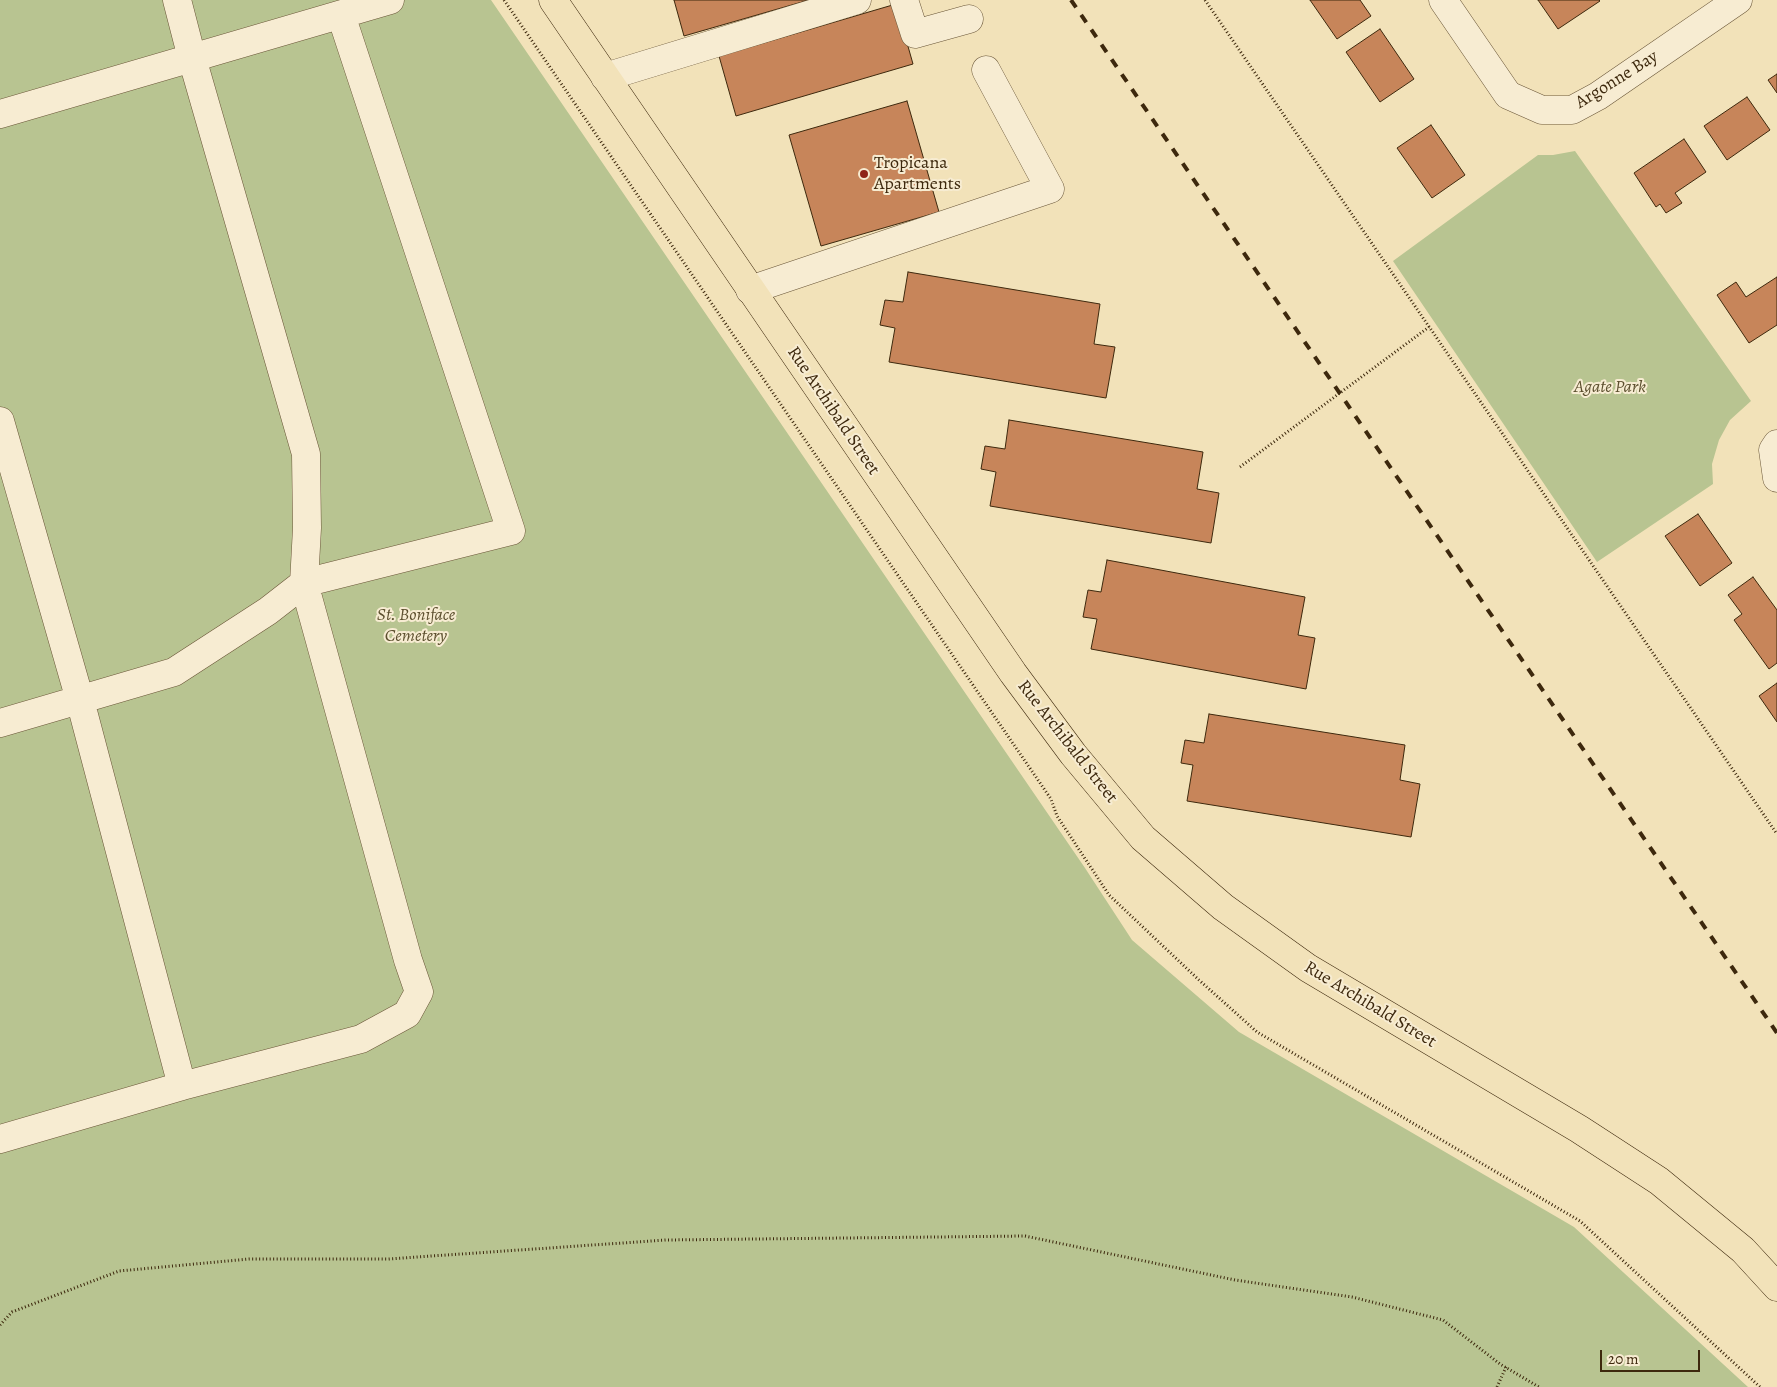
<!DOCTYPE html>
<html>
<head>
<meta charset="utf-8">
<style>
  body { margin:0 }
  #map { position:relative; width:1777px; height:1387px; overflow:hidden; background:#f2e2b9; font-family:Alegreya,serif }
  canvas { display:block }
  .scale { position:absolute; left:1600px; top:1350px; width:100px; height:22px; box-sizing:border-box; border:2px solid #3d280d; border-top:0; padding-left:6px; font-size:15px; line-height:18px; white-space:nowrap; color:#3d280d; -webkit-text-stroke:4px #f7ecd2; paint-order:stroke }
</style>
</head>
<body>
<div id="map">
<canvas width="1777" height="1387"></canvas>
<div class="scale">20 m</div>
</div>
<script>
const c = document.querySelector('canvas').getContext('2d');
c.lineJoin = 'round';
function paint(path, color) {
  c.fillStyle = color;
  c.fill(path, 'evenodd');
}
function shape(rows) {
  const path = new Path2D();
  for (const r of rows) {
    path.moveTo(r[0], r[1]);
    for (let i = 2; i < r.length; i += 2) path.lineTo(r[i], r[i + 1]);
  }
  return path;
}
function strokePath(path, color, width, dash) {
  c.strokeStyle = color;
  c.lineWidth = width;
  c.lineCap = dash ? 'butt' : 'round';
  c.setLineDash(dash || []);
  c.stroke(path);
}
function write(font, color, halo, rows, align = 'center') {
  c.font = font + ' Alegreya,serif';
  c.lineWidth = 4;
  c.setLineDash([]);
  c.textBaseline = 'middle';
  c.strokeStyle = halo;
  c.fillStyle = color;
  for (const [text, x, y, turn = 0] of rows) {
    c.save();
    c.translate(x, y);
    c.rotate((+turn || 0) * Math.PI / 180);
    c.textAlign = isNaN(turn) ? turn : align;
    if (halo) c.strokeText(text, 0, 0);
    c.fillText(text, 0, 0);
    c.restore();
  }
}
paint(shape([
  [0,0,491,0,1085,868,1132,940,1239,1032,1574,1227,1748,1387,0,1387],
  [1575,151,1751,401,1730,420,1719,440,1712,464,1713,484,1597,562,1393,261,1538,155,1553,155]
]), '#b8c491');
const building = shape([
  [674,0,809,0,684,36,674,0],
  [1310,0,1360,0,1371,16,1337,39,1310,0],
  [1538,0,1599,0,1600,1,1558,29,1538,0],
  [896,4,913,64,736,116,719,56,896,4],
  [1380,29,1414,79,1380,102,1346,52,1380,29],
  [1777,74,1777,93,1768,80,1777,74],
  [1747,97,1770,130,1727,160,1704,126,1747,97],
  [907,101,939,212,821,246,789,135,907,101],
  [1431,125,1465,175,1432,198,1397,148,1431,125],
  [1684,139,1706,172,1675,193,1682,203,1666,213,1660,204,1656,207,1634,173,1684,139],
  [908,272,1100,304,1094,344,1115,347,1106,398,889,362,895,328,880,325,885,300,903,302,908,272],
  [1777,277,1777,325,1749,343,1717,295,1736,282,1746,297,1777,277],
  [1009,420,1203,452,1197,489,1219,493,1211,543,990,506,996,472,981,469,985,446,1005,449,1009,420],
  [1698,514,1732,563,1700,586,1665,536,1698,514],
  [1107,560,1305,597,1298,635,1315,638,1306,689,1091,649,1097,619,1083,617,1088,590,1101,592,1107,560],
  [1753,577,1777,610,1777,663,1769,669,1734,620,1742,614,1728,595,1753,577],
  [1777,683,1777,722,1759,696,1777,683],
  [1209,714,1405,745,1400,780,1420,784,1411,837,1187,801,1193,765,1181,763,1185,740,1204,743,1209,714]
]);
paint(building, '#c7855a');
strokePath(building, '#3d280d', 1);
const minor = shape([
  [904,0,915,34,969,19],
  [1443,0,1508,95,1542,110,1572,110,1598,96,1738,0],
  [605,77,857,0],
  [0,114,390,0],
  [750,290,1050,189,986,70],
  [0,421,80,700,182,1086,361,1039,407,1014,419,992,408,960,304,583,307,528,306,454,192,58,177,0],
  [1777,444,1773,450,1777,478],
  [0,723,174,672,268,611,304,583,511,531,341,15],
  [0,1139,182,1086]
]);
const major = shape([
  [553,0,1013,673,1073,754,1143,838,1223,907,1308,968,1579,1129,1659,1181,1743,1250,1777,1287]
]);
strokePath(minor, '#6a5638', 29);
strokePath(major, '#3d280d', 29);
strokePath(shape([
  [504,0,1051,799,1057,816,1109,895,1199,980,1257,1032,1580,1221,1760,1387],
  [1205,0,1777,834],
  [1240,467,1429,327],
  [0,1325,12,1312,119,1271,249,1259,388,1259,666,1240,1025,1236,1235,1280,1352,1297,1443,1320,1500,1364,1539,1387],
  [1497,1387,1506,1367]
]), '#3d280d', 3, [1, 2.5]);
strokePath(minor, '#f7ecd2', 28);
strokePath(major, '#f2e2b9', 28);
strokePath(shape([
  [1071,0,1777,1033]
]), '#3d280d', 4, [9, 9]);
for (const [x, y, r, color] of [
  [864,174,5,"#8f2418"]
]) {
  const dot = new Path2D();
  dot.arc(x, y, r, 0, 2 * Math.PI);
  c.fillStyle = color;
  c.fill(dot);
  strokePath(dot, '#f7ecd2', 2);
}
write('18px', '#3d280d', '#f7ecd2', [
  ["Argonne Bay",1617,80,-32],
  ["Rue Archibald Street",833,411,56],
  ["Rue Archibald Street",1067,742,52],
  ["Rue Archibald Street",1370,1005,31]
]);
write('18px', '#3d280d', '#f7ecd2', [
  ["Tropicana",874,164],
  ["Apartments",874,185]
], 'left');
write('italic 18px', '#5c4f2e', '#f7ecd2', [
  ["Agate Park",1610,388],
  ["St. Boniface",416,616],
  ["Cemetery",416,637]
]);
</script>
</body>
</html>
